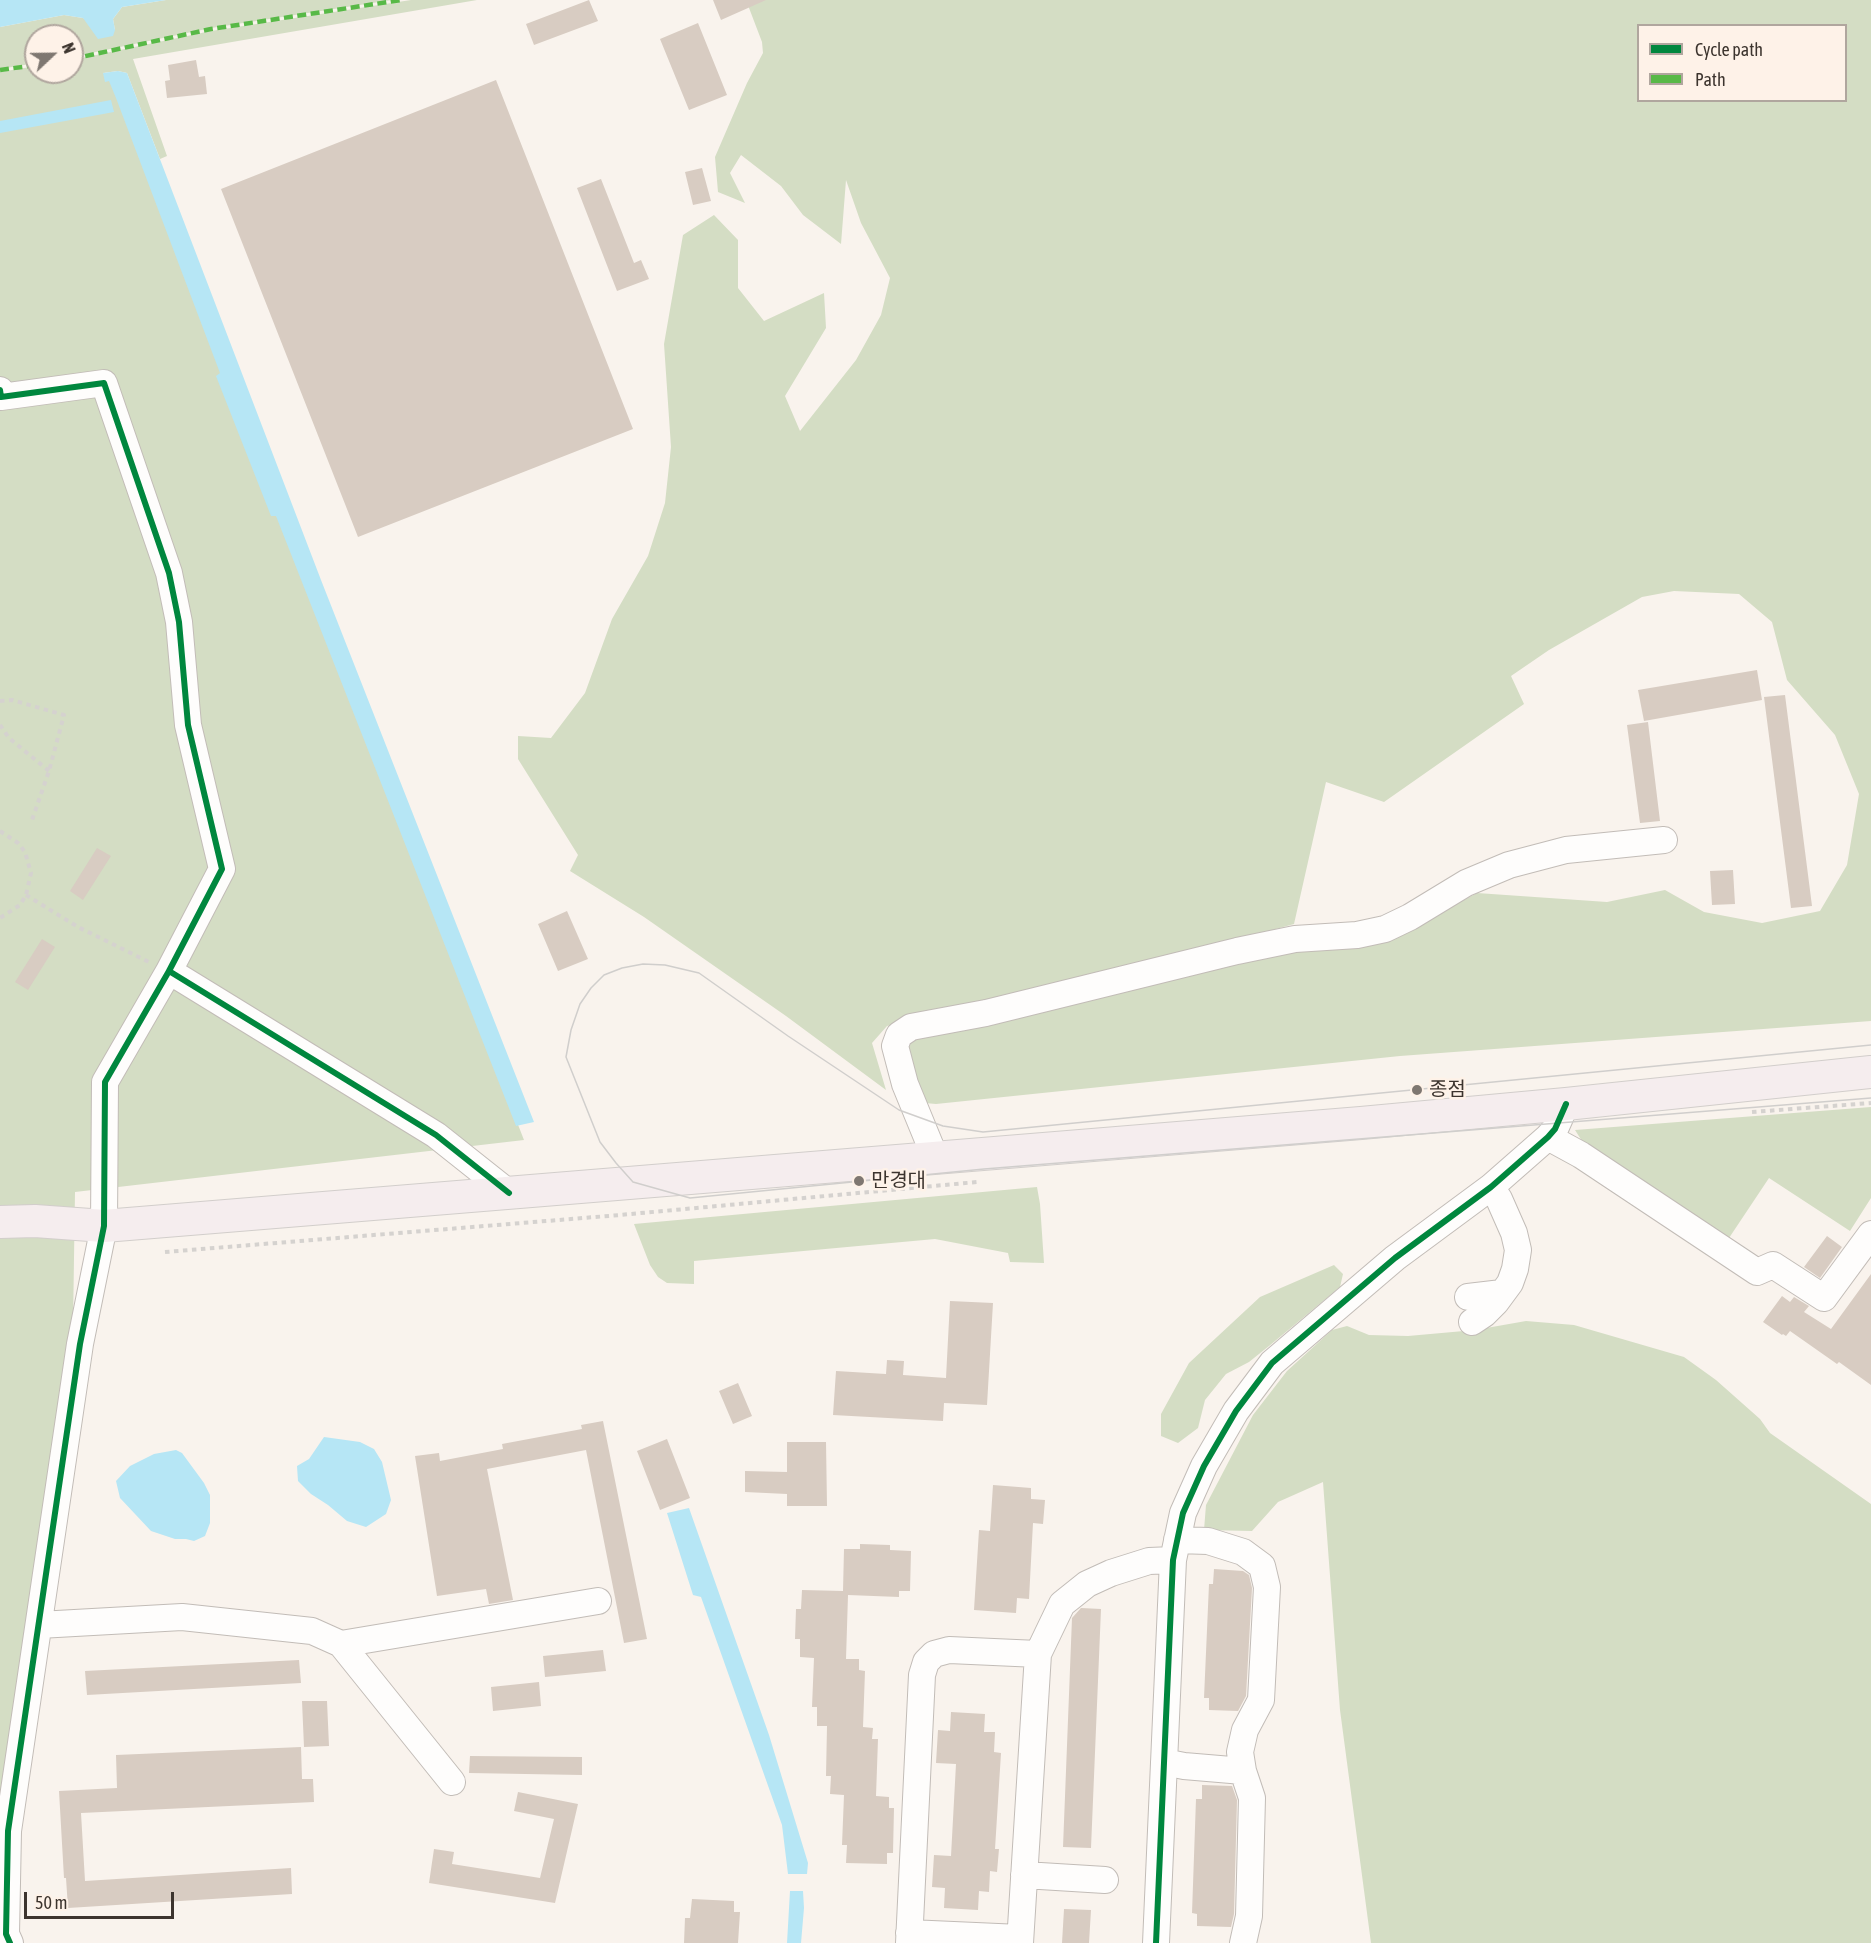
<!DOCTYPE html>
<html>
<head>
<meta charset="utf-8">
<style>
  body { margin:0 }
  #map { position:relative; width:1871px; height:1943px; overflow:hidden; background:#f9f3ed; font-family:"Asap Condensed",sans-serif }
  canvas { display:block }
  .legend { position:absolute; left:1637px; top:24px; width:210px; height:78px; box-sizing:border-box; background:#fef2e8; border:2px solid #b0a69e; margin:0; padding:8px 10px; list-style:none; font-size:18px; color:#3c342e }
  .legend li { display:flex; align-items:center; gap:12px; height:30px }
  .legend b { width:30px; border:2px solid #b0a69e }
  .north { position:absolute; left:24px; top:24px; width:60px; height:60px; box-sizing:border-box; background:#fef2e8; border:2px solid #b0a69e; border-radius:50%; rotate:68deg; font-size:16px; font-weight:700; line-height:24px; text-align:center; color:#3c342e }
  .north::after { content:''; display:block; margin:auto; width:21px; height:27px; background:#7e7771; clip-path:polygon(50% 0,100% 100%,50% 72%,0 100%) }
  .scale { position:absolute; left:24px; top:1892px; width:150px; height:27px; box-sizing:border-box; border:3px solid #3c342e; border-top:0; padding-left:8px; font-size:18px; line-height:21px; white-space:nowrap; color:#3c342e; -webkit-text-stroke:4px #fef2e8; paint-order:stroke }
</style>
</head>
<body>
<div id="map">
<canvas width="1871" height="1943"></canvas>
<ul class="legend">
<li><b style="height:8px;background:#00873e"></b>Cycle path</li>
<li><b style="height:8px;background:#58b947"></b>Path</li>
</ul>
<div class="north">N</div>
<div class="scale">50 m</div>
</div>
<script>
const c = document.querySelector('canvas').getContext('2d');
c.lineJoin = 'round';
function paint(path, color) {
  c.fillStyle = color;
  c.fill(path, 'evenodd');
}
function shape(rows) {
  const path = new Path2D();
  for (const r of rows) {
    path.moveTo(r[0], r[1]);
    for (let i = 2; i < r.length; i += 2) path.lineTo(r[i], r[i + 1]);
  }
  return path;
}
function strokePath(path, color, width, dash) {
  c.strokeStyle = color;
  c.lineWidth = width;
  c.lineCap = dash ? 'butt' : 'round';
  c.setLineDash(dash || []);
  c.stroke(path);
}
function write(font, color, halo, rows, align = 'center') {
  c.font = font + ' "Asap Condensed","Noto Sans KR",sans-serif';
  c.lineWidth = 5;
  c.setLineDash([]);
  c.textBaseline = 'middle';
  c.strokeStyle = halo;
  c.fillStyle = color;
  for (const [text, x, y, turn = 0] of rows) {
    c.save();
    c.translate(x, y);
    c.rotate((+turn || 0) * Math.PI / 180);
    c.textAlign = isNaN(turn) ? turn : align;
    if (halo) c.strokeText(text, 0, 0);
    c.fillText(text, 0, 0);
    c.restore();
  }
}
paint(shape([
  [166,0,392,0,211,28,72,57,72,36,36,36,36,63,0,69,0,27,64,15,83,18,115,30,113,19,122,7],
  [411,0,477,0,133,59,167,156,160,159,127,73,118,71,103,73,112,83,524,1140,75,1192,73,1324,0,1865,0,72,36,66,36,72,72,72,72,60,211,31],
  [746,0,1871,0,1871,1021,1400,1056,936,1104,925,1103,915,1091,904,1035,1293,948,1407,931,1477,893,1607,902,1665,890,1704,912,1762,923,1820,911,1847,865,1859,794,1835,735,1787,680,1772,622,1739,594,1674,591,1642,597,1549,650,1511,676,1524,704,1384,802,1326,782,1294,924,1160,961,887,1026,872,1043,886,1090,786,1016,644,917,570,871,578,855,518,759,518,736,551,738,585,693,612,619,648,556,665,503,671,447,664,344,683,235,714,215,738,240,738,288,764,321,824,293,826,328,785,396,800,431,856,360,881,315,890,278,861,223,846,180,841,244,803,215,781,186,741,155,730,173,745,203,718,192,715,157,747,83,763,53,762,42],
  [1638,26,1846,26,1846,100,1638,100],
  [1871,1107,1871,1198,1850,1231,1769,1178,1729,1238,1582,1141,1575,1130],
  [1037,1187,1040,1204,1044,1263,1010,1262,1008,1253,935,1239,694,1261,694,1284,667,1283,658,1277,650,1265,634,1224],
  [1334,1265,1343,1274,1340,1287,1269,1346,1249,1362,1226,1374,1205,1400,1198,1428,1178,1443,1161,1436,1161,1414,1189,1363,1260,1297],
  [1526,1321,1574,1325,1684,1357,1716,1380,1760,1419,1770,1433,1871,1504,1871,1943,1371,1943,1340,1710,1323,1482,1278,1502,1252,1531,1204,1530,1206,1505,1253,1415,1287,1371,1332,1330,1347,1326,1369,1335,1408,1336,1475,1330]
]), '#d4ddc4');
paint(shape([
  [0,0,166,0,122,7,113,19,115,30,113,36,98,39,83,18,64,15,0,27],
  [118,71,127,73,321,580,534,1122,516,1126,276,516,271,516,216,376,220,373,116,98,109,81,105,82,103,73],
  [111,100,114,112,0,133,0,121],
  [324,1437,360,1442,374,1449,382,1462,391,1500,386,1514,366,1527,347,1521,328,1505,311,1494,298,1481,297,1466,309,1459],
  [176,1450,182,1453,204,1483,210,1495,210,1523,205,1536,194,1541,186,1539,175,1539,151,1531,120,1498,116,1481,130,1466,154,1454],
  [689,1508,769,1735,808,1863,807,1874,788,1874,782,1825,701,1597,693,1595,667,1513],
  [790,1891,803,1891,804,1908,801,1943,787,1943]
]), '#b6e6f5');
paint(shape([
  [589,0,598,21,534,45,526,24],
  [713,0,766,0,721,20],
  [698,23,727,95,689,110,660,39],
  [196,60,199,77,205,76,207,94,167,98,165,81,170,80,168,65],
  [496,80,633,429,358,537,221,189],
  [702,168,711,201,693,205,685,172],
  [601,179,634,263,641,260,649,279,617,291,577,188],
  [1757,670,1762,700,1644,721,1638,690],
  [1785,695,1812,906,1791,908,1764,697],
  [1648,722,1660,821,1640,823,1627,725],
  [97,848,111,856,83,900,70,891],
  [1733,870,1735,904,1712,905,1710,871],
  [567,911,588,959,558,971,538,924],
  [42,939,55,947,28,990,15,982],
  [1827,1236,1842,1247,1820,1278,1804,1267],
  [1871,1274,1871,1385,1839,1362,1837,1364,1790,1331,1786,1336,1783,1334,1782,1335,1763,1322,1782,1296,1790,1302,1794,1297,1809,1306,1804,1312,1831,1329],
  [950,1301,993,1303,987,1405,944,1403,943,1421,833,1415,836,1371,886,1374,887,1360,904,1361,903,1375,946,1378],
  [738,1383,752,1416,733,1424,719,1391],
  [603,1421,647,1639,624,1643,586,1450,487,1469,513,1600,489,1604,486,1589,437,1596,415,1456,439,1453,440,1461,503,1449,502,1444,582,1429,581,1425],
  [667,1439,690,1498,660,1510,637,1451],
  [787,1442,826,1442,827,1506,787,1506,787,1494,745,1492,745,1471,787,1472],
  [993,1485,1031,1488,1031,1499,1045,1500,1043,1524,1033,1523,1029,1599,1017,1598,1016,1613,974,1610,979,1530,990,1531],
  [860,1544,890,1545,890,1550,911,1551,910,1591,899,1591,899,1597,848,1595,846,1659,859,1659,859,1670,865,1671,863,1727,873,1728,872,1739,878,1739,876,1796,889,1797,889,1808,894,1808,893,1853,887,1853,887,1864,846,1863,847,1845,842,1845,844,1795,830,1794,831,1776,826,1776,827,1726,817,1726,817,1707,812,1707,814,1658,800,1657,800,1639,795,1639,796,1609,801,1609,802,1590,843,1591,844,1549,860,1549],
  [1214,1569,1243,1571,1249,1575,1252,1588,1246,1696,1238,1711,1209,1710,1209,1698,1204,1698,1209,1584,1213,1584],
  [1081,1608,1101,1609,1091,1848,1063,1847,1072,1618],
  [603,1650,606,1671,545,1677,543,1656],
  [299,1660,301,1683,87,1695,85,1671],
  [539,1682,541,1706,493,1711,491,1687],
  [302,1701,327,1701,329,1746,304,1747],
  [951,1712,985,1714,984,1732,995,1732,994,1752,1001,1753,995,1849,999,1849,997,1872,990,1871,989,1892,979,1891,978,1910,944,1908,945,1888,932,1887,934,1855,951,1856,956,1764,936,1763,938,1730,950,1731],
  [301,1747,302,1779,313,1779,314,1802,81,1813,85,1881,291,1868,292,1894,68,1908,66,1878,64,1878,59,1791,117,1788,116,1755],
  [470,1756,582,1757,582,1775,469,1773],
  [1202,1785,1232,1786,1237,1800,1234,1914,1231,1927,1197,1926,1197,1914,1192,1913,1196,1799,1202,1799],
  [518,1792,578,1804,555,1903,429,1883,434,1849,454,1852,452,1864,540,1878,554,1819,514,1811],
  [692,1899,734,1901,734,1912,740,1912,738,1943,684,1943,685,1918,690,1918],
  [1064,1909,1091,1910,1089,1943,1062,1943]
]), '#d8ccc2');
const minor = shape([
  [0,390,1,397,104,383,169,573,179,622,188,725,222,869,169,971,436,1135,509,1193],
  [1548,1137,1581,1155,1757,1272,1773,1265,1824,1298,1871,1234],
  [935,1157,905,1084,895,1046,899,1035,911,1027,986,1013,1237,951,1295,939,1357,935,1385,929,1410,917,1466,883,1509,865,1566,850,1664,840],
  [1468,1297,1502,1293],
  [1472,1322,1484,1314,1496,1302,1510,1283,1515,1269,1518,1250,1514,1233,1499,1199,1491,1187],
  [1177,1540,1208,1541,1243,1552,1262,1566,1267,1587,1261,1700,1245,1730,1240,1752,1243,1771,1252,1798,1249,1916,1243,1943],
  [39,1625,182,1617,312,1631,341,1644,598,1601],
  [341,1644,452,1782],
  [1164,1762,1184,1766,1243,1771],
  [1024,1875,1105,1880],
  [909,1933,1020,1938],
  [10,1943,6,1934,8,1831,80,1344,104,1226,105,1082,169,971],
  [909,1943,922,1675,926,1662,934,1654,949,1650,1038,1654],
  [1020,1943,1038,1654,1062,1604,1087,1584,1111,1573,1149,1561,1173,1560],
  [1156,1943,1173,1560,1183,1513,1204,1466,1236,1411,1272,1363,1395,1258,1491,1187,1548,1137,1555,1129,1566,1104]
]);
const major = shape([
  [0,1222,35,1221,104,1226,1361,1123,1566,1104,1871,1072]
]);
strokePath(minor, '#c2bcb7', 28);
strokePath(major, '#d2cecb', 34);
strokePath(shape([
  [0,701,12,700,64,715,49,771,32,820],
  [0,725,9,738,49,771],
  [0,831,18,843,25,852,31,873,26,895,20,905,0,918],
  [26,895,78,927,149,962],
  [1752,1112,1871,1103],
  [165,1252,620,1215,977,1182]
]), '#d5d2cf', 4, [4.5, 4.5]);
strokePath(minor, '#fefdfc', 26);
strokePath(major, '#f5edee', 32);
strokePath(shape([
  [1871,1045,983,1132,943,1126,899,1110,788,1036,699,973,665,965,643,964,622,968,604,975,591,988,580,1004,571,1030,566,1057,600,1142,616,1163,633,1182,690,1198,984,1169,1871,1098]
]), '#d0cecc', 1.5);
strokePath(shape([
  [72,59,211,29,401,0],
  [0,70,36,65]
]), '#58b947', 4.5, [9, 4.5]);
strokePath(shape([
  [0,390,1,397,104,383,169,573,179,622,188,725,222,869,169,971,436,1135,509,1193],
  [10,1943,6,1934,8,1831,80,1344,104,1226,105,1082,169,971],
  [1156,1943,1173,1560,1183,1513,1204,1466,1236,1411,1272,1363,1395,1258,1491,1187,1548,1137,1555,1129,1566,1104]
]), '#00873e', 6);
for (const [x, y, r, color] of [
  [1417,1090,6,"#7e7771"],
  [859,1181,6,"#7e7771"]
]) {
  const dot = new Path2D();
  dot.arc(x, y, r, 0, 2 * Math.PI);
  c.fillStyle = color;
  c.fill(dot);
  strokePath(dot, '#fef2e8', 2);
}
write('20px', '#3c342e', '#fef2e8', [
  ["종점",1429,1090],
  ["만경대",871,1181]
], 'left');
</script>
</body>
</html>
